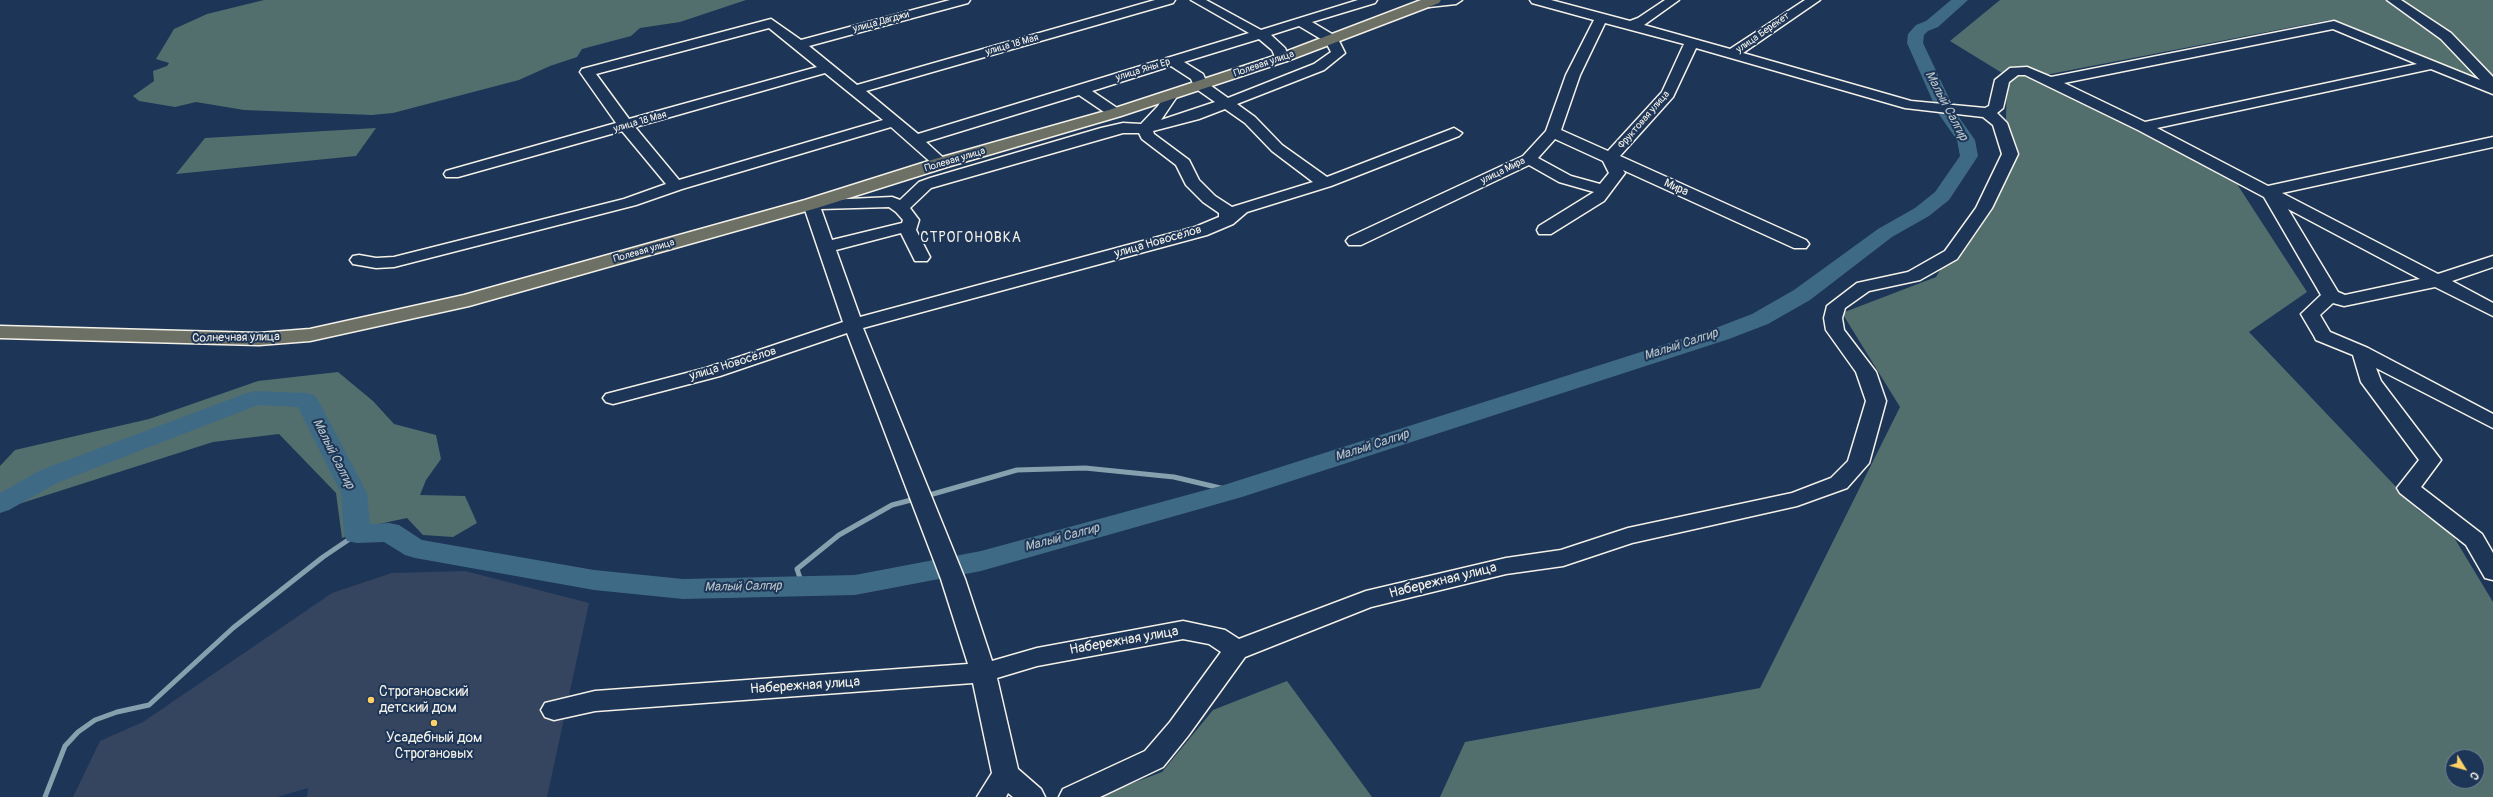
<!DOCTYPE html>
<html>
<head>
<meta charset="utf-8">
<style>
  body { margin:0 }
  #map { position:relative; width:2493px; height:797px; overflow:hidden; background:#1d3557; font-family:Pangolin,sans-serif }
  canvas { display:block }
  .north { position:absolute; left:2445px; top:749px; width:40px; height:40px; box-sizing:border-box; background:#1d3557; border:1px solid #738091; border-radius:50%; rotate:127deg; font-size:11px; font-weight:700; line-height:16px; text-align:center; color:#f4f1e8 }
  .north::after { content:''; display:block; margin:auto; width:14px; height:18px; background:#ffd166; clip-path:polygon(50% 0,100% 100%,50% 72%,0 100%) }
</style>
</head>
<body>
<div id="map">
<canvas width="2493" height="797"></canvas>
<div class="north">С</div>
</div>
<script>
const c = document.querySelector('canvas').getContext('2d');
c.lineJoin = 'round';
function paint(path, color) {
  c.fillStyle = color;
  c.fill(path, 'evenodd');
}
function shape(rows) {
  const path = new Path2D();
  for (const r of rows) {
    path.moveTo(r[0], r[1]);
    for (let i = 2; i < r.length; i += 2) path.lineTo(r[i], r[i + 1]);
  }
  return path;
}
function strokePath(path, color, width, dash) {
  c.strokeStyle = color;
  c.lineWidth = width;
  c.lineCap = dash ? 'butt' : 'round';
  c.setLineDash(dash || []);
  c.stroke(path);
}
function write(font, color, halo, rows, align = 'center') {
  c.font = font + ' Pangolin,sans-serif';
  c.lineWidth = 4;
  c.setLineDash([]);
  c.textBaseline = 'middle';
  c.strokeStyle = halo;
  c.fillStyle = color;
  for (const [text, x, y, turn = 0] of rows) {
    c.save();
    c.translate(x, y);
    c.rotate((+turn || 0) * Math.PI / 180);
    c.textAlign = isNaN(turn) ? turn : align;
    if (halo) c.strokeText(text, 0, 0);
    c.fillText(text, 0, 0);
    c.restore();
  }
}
paint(shape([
  [465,571,589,603,547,797,307,797,308,788,277,797,73,797,100,741,143,722,332,593,392,573]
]), '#354560');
paint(shape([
  [264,0,746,0,680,22,640,28,631,36,582,49,577,57,550,66,519,80,393,113,372,115,244,110,196,102,175,107,139,101,133,96,154,81,153,71,167,66,169,63,156,59,174,29,207,14],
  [2000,0,2493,0,2493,88,2329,20,2045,75,2237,184,2307,292,2249,332,2418,510,2452,534,2493,602,2493,797,1440,797,1465,742,1760,688,1900,407,1842,313,1936,277,2005,161,2007,76,1950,41],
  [2453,757,2477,757,2477,781,2453,781],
  [376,128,356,156,176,174,205,138],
  [338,372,373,401,394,424,436,435,441,459,426,480,420,495,465,496,477,523,453,537,423,535,407,518,379,524,342,538,336,493,279,434,213,442,0,510,0,466,15,450,149,419,258,381],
  [1287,681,1372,797,1096,797,1162,772,1213,710]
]), '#526f6e');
strokePath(shape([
  [926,496,1017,470,1085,468,1174,477,1233,491],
  [803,587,797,569,839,535,892,505,915,499],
  [45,797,65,746,78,732,95,720,117,712,149,705,233,628,323,557,357,534]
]), '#87a0ad', 5);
paint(shape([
  [1951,0,1968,0,1938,27,1928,31,1924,35,1923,43,1956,113,1975,140,1978,156,1949,200,1929,216,1892,237,1810,300,1768,324,1729,339,1242,497,981,571,855,595,683,599,594,590,415,558,405,555,384,542,357,543,347,541,344,534,341,493,298,407,258,405,59,482,9,510,0,513,0,493,41,470,247,393,255,391,306,393,314,395,318,400,367,493,370,524,389,523,399,525,422,540,594,570,683,579,855,575,981,551,1224,485,1713,329,1752,314,1794,290,1878,229,1915,208,1935,192,1960,156,1957,140,1938,113,1907,43,1908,34,1916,25,1926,21,1951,0]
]), '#3f6a86');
const minor = shape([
  [950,0,970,0,968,3,809,46,857,85,1155,0,1175,0,1173,3,866,91,918,134,1249,33,1191,0,1206,0,1261,30,1358,0,1377,0,1375,3,1312,22,1337,37,1345,53,1324,70,1237,104,1255,117,1282,145,1327,177,1449,130,1454,128,1462,133,1459,136,1331,186,1247,212,1233,224,1207,235,863,328,965,579,992,661,1037,648,1183,621,1225,630,1239,639,1366,591,1506,558,1561,550,1628,528,1792,493,1831,478,1848,461,1866,401,1856,372,1826,330,1824,318,1827,306,1857,283,1908,272,1945,251,1976,208,2002,154,1993,125,1983,117,1905,108,1696,48,1673,97,1620,156,1806,240,1809,244,1806,248,1794,248,1623,170,1625,173,1604,201,1551,234,1539,234,1537,230,1539,226,1594,192,1559,182,1529,165,1361,245,1349,245,1346,241,1349,237,1523,156,1546,131,1566,75,1594,20,1532,3,1530,0,1551,0,1630,21,1638,18,1665,0,1679,0,1644,25,1730,49,1805,0,1820,0,1743,53,1911,101,1985,108,1989,106,1995,80,2010,68,2027,67,2051,77,2334,21,2480,80,2441,39,2387,0,2401,0,2451,33,2493,77,2493,94,2431,69,2157,128,2268,186,2493,137,2493,147,2282,193,2438,274,2493,256,2493,267,2452,281,2493,303,2493,316,2435,287,2344,306,2333,303,2320,315,2330,332,2368,348,2493,414,2493,428,2376,368,2381,381,2441,460,2421,487,2482,534,2493,553,2493,580,2485,578,2466,545,2400,493,2397,488,2419,460,2361,382,2353,355,2316,340,2314,336,2301,314,2321,295,2264,197,2138,130,2025,75,2018,75,2009,82,2003,108,1997,113,2007,123,2018,154,1992,208,1957,259,1920,280,1869,291,1845,308,1842,318,1844,330,1876,372,1886,401,1869,463,1847,488,1797,506,1632,543,1563,566,1506,574,1371,607,1245,657,1188,736,1163,767,1100,797,1059,797,1063,789,1145,751,1170,722,1221,652,1209,644,1183,639,1037,666,997,678,1018,769,1041,789,1045,797,1013,797,1008,793,1006,797,977,797,992,773,973,683,595,711,554,720,545,717,541,710,545,703,595,691,968,664,941,579,847,333,720,376,613,404,606,402,603,398,606,394,706,368,843,322,803,204,805,201,892,197,900,200,919,182,930,178,1101,128,1123,123,1141,124,1158,106,1166,92,1171,91,1178,95,1161,120,1215,102,1195,88,1191,79,1171,66,1092,91,1120,110,1122,113,1120,116,1110,116,1079,95,926,142,949,163,941,168,935,166,891,127,682,189,636,205,394,267,376,268,353,264,350,260,353,256,359,255,376,258,394,257,624,199,666,184,622,131,458,177,446,177,444,174,446,171,616,123,580,72,582,69,771,19,801,40,950,0],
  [1605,23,1684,44,1662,92,1608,151,1561,130,1580,75,1605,23],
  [1299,26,1326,42,1331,52,1314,64,1228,98,1207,83,1203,74,1184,62,1259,39,1272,50,1277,61,1287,61,1289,58,1285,48,1271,35,1299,26],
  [769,28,817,67,629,119,596,74,769,28],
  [2333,29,2417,64,2145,122,2064,83,2333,29],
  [825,73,883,120,679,180,635,127,825,73],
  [1225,109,1245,123,1272,151,1313,182,1232,207,1215,196,1199,180,1189,160,1154,134,1153,131,1199,119,1225,109],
  [1123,133,1139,133,1142,139,1176,165,1186,185,1203,202,1219,213,1219,217,1195,227,860,317,836,250,901,233,915,261,927,261,930,257,916,230,919,220,910,208,931,188,1123,133],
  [1555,139,1603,161,1609,173,1600,184,1571,176,1538,158,1555,139],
  [889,207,896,212,903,220,902,223,832,240,821,209,889,207],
  [2288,209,2420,279,2345,295,2338,292,2288,209],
  [1426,0,1462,0,1456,4,1429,7,1423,3,1426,0]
]);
const major = shape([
  [1421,0,1441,0,1439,3,1287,61,1121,116,947,167,817,208,469,306,310,341,259,345,0,338,0,326,259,333,310,329,464,295,805,200,935,159,1109,110,1277,55,1421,0]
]);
strokePath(minor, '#f4f1e8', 3);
strokePath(major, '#f4f1e8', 3);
paint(minor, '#1d3557');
paint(major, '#6c7065');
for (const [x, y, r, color] of [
  [371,700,4,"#ffd166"],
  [434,723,4,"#ffd166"]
]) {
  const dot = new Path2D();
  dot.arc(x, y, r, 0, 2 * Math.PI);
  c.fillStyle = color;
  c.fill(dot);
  strokePath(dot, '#1d3557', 1.5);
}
write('10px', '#f4f1e8', '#1d3557', [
  ["улица Дагджи",881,22,-15],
  ["улица Берекет",1763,33,-35],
  ["улица 18 Мая",1012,45,-16],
  ["Полевая улица",1264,64,-19],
  ["улица Яны Ер",1143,70,-17],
  ["Фруктовая улица",1644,120,-49],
  ["улица 18 Мая",640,122,-16],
  ["Полевая улица",955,160,-17],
  ["улица Мира",1503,171,-26],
  ["Полевая улица",644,251,-16]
]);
write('12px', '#f4f1e8', '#1d3557', [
  ["Мира",1676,188,24],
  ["улица Новосёлов",1158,242,-16],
  ["Солнечная улица",236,338,-1],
  ["улица Новосёлов",733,364,-17]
]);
write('italic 13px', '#b5c2c6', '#1d3557', [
  ["Малый Салгир",1946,106,62],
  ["Малый Салгир",1681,345,-18],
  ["Малый Салгир",1372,446,-18],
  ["Малый Салгир",333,454,63],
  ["Малый Салгир",1062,538,-15],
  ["Малый Салгир",743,587,-1]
]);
c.letterSpacing = '1px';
write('14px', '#f4f1e8', '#1d3557', [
  ["СТРОГОНОВКА",971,238]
]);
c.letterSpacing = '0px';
write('14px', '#f4f1e8', '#1d3557', [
  ["Набережная улица",1443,581,-14],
  ["Набережная улица",1124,641,-10],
  ["Набережная улица",805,686,-4]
]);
write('14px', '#f4f1e8', '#1d3557', [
  ["Строгановский",379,692],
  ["детский дом",379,708],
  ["Усадебный дом",434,738,"center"],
  ["Строгановых",434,754,"center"]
], 'left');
</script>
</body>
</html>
